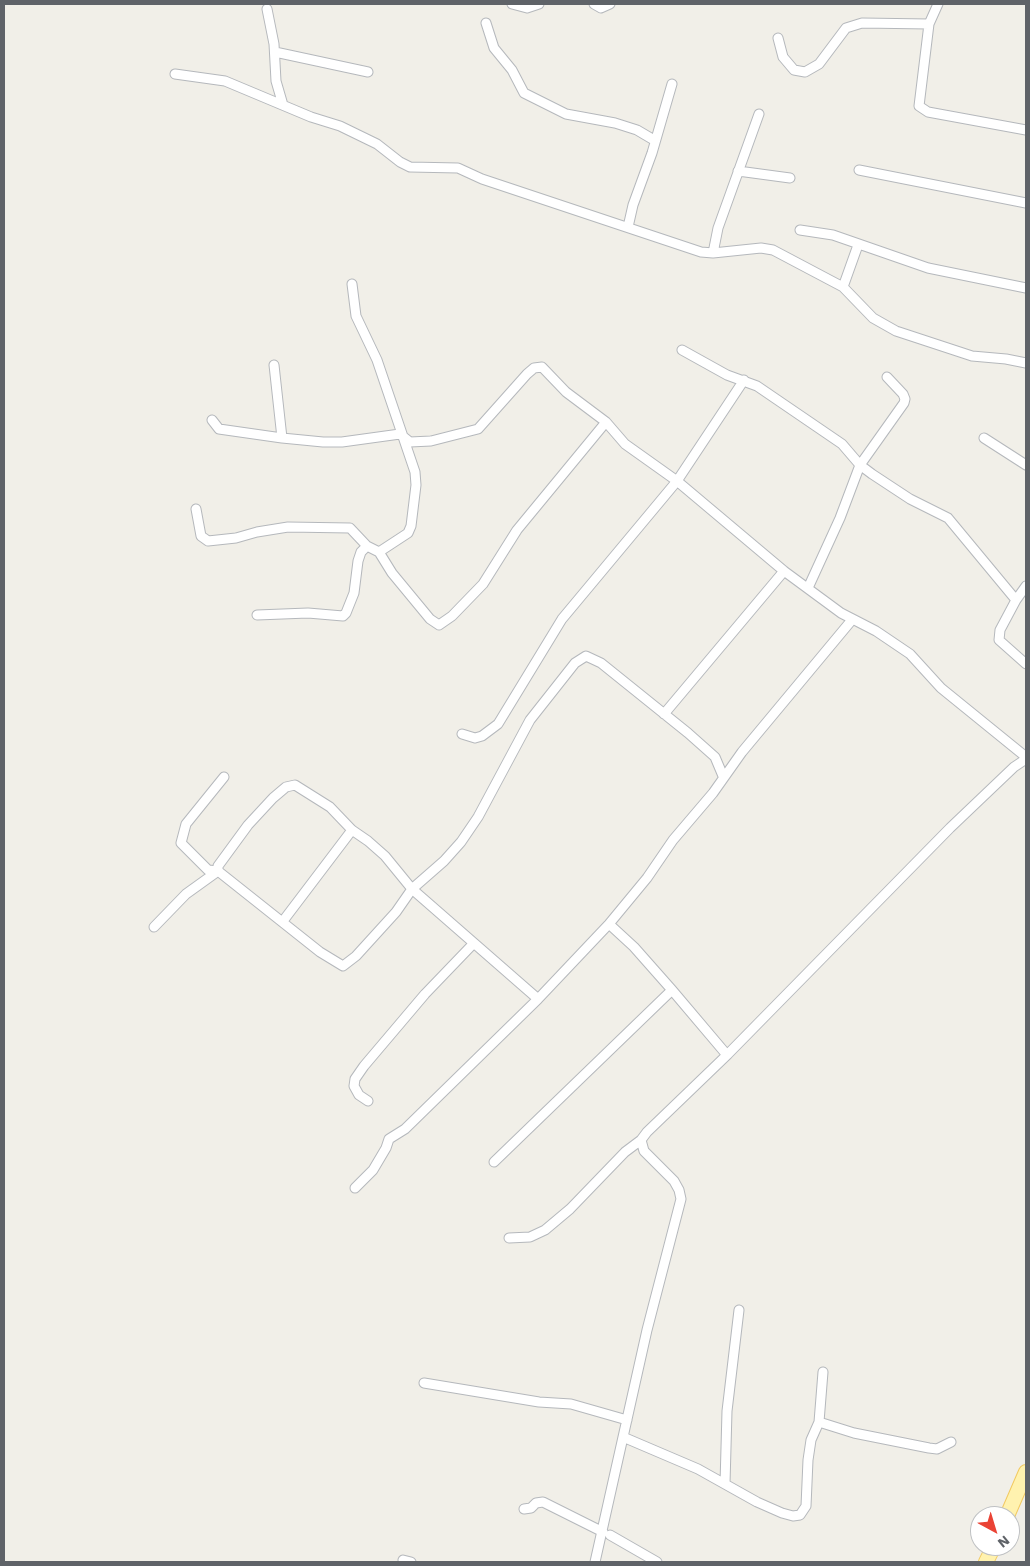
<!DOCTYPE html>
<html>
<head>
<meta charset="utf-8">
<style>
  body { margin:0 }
  #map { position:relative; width:1030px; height:1566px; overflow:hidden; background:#f1efe8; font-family:"Work Sans",sans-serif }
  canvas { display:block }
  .frame { position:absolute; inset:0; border:5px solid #5f6368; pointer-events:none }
  .north { position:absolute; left:970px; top:1506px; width:50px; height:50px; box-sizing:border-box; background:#fff; border:1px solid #bfc1c3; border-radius:50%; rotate:141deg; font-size:14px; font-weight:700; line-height:20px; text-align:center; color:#5f6368 }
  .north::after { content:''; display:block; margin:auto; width:18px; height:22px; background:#ea4335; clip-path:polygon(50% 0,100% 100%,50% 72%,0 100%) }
</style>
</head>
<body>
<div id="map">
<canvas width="1030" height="1566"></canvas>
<div class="frame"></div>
<div class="north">N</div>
</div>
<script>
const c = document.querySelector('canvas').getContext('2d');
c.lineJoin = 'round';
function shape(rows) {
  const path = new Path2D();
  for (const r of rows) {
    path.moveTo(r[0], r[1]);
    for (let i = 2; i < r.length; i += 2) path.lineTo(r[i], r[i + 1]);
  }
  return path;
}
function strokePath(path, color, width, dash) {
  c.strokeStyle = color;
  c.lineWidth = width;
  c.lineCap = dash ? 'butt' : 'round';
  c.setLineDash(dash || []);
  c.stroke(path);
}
const minor = shape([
  [512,4,527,8,539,4],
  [594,4,601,8,610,4],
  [938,4,929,24,919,106,928,112,1026,130],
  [267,9,274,44,276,81,283,105],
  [486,23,494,48,512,70,524,93,566,114,615,123,637,130,654,140],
  [778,38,783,57,794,70,805,72,819,64,846,28,862,23,929,24],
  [275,52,368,72],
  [175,74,225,81,311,117,340,126,377,144,400,162,410,167,458,168,482,179,701,252,713,253,761,248,773,250,843,287,873,318,896,331,972,356,1006,359,1026,363],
  [859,170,1026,203],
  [738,171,790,178],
  [628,227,633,205,652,153,672,84],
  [800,230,833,235,928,268,1026,288],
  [713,253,718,228,759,114],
  [352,284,356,316,377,360,415,472,416,485,411,526,408,533,379,552],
  [843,287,858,245],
  [682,350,727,375,757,386,842,444,860,465,872,474,910,499,948,518,1016,600,1000,630,999,640,1026,664],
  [274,365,282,438,323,442,342,442,400,434,410,442,431,441,478,429,527,374,534,368,542,367,566,392,606,422,625,444,677,481,784,571,841,613,876,631,910,654,941,688,1026,757],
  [212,420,219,429,282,438],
  [984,438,1026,465],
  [196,509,201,536,208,541,236,538,257,532,288,527,350,528,367,546,379,552,392,573,430,619,439,625,452,616,483,584,517,530,606,422],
  [808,588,840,518,860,465,904,403,905,399,903,394,887,377],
  [1016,600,1026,586],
  [257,615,308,613,343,616,346,613,354,593,358,561,361,552,367,546],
  [664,714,784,571],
  [462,734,475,738,482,736,498,724,562,619,677,481,744,380],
  [224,777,186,824,181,843,208,870,218,871,320,952,343,966,356,956,396,912,412,889,444,861,461,842,478,817,530,720,575,663,586,656,601,663,688,733,715,757,723,776],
  [283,921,352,830],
  [609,924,634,947,672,990,727,1055],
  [154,927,186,894,218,871,218,866,248,825,273,798,286,787,295,785,330,807,352,830,368,841,385,856,412,889,538,999],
  [368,1101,359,1095,354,1086,355,1079,364,1066,425,994,474,943],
  [494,1162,672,990],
  [355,1188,373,1170,386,1148,389,1139,405,1129,538,999,609,924,647,878,673,840,713,793,742,752,851,621],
  [509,1238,530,1237,545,1230,570,1209,625,1152,641,1140],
  [424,1383,539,1402,571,1404,627,1420],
  [819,1422,854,1433,929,1448,937,1449,951,1442],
  [623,1437,698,1469,757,1502,782,1513,793,1516,800,1515,806,1506,808,1460,811,1440,819,1422,823,1372],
  [725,1484,727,1411,739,1310],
  [524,1509,531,1508,536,1503,543,1502,603,1532],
  [610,1535,657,1562],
  [403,1560,411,1562],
  [595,1562,647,1330,681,1199,679,1190,674,1181,644,1151,641,1140,647,1132,727,1055,950,828,1014,767,1026,759]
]);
const primary = shape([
  [1007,1516,1026,1472],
  [986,1562,994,1546]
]);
strokePath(minor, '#b5b8bc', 11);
strokePath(primary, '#f2c960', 16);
strokePath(minor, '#fff', 9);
strokePath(primary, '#fff2af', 14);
</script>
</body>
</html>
